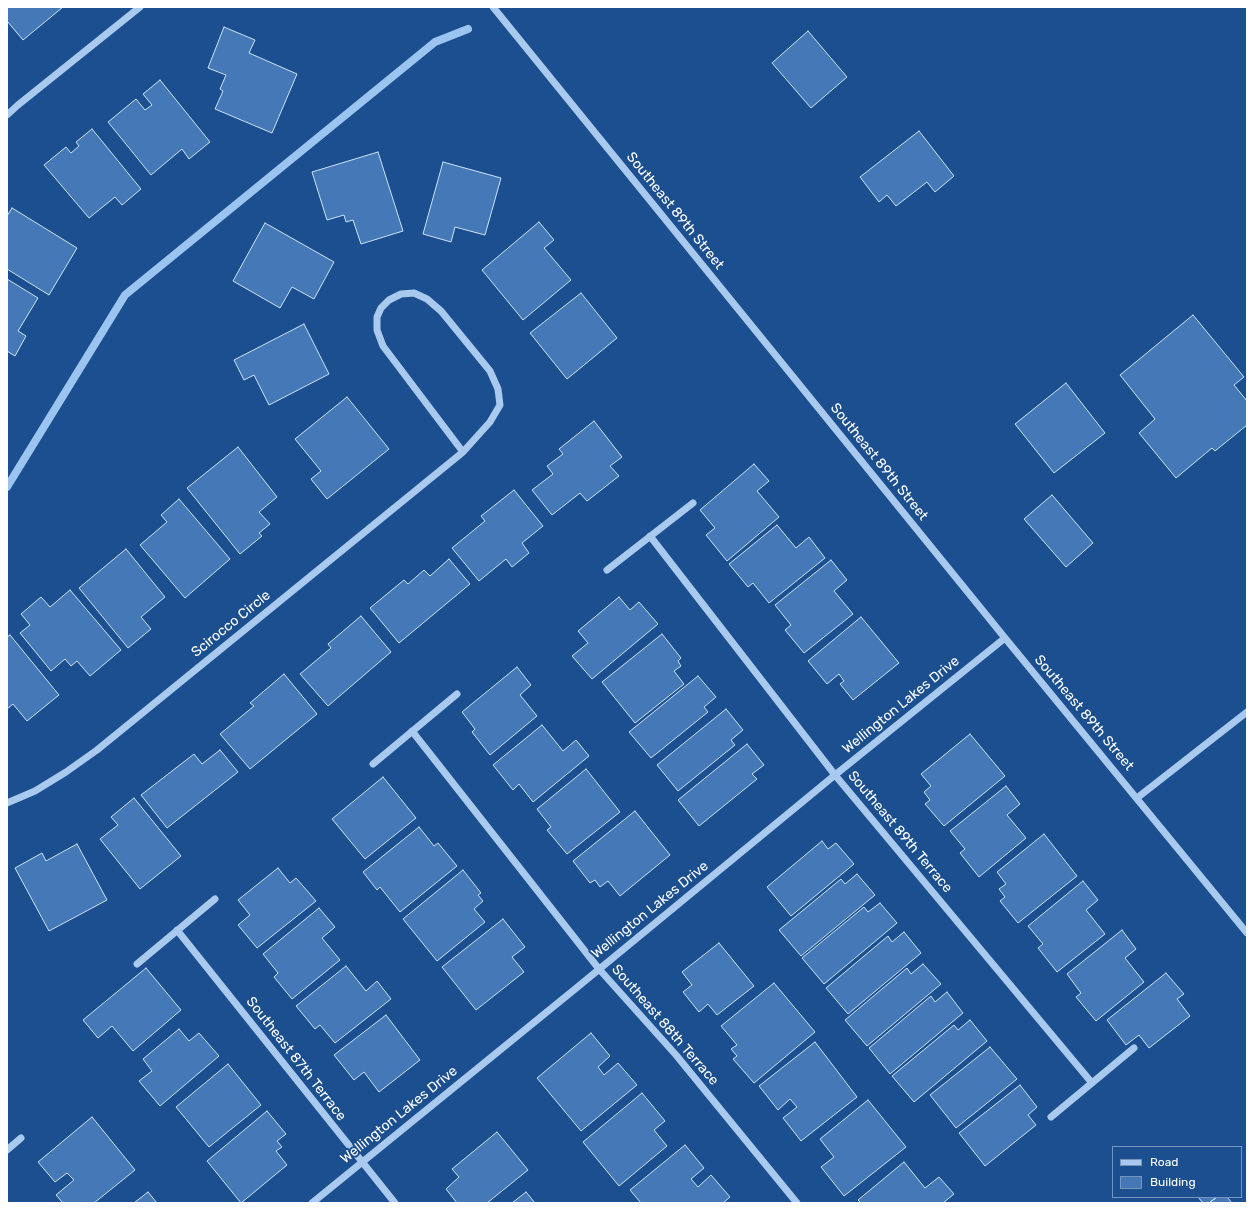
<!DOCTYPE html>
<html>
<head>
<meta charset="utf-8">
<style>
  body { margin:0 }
  #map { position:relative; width:1254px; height:1210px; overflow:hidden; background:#1b4f8f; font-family:Rubik,sans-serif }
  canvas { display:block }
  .frame { position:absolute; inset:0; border:8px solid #fff; pointer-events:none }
  .legend { position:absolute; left:1112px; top:1146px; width:130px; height:52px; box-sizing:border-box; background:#1b4f8f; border:1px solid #7695bc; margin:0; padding:5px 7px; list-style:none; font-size:12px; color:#fff }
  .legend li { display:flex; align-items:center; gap:8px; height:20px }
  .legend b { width:20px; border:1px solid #7695bc }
</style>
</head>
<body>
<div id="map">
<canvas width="1254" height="1210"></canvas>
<div class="frame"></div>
<ul class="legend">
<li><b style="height:5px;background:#a9c9ee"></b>Road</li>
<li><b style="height:11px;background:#4478b7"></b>Building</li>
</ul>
</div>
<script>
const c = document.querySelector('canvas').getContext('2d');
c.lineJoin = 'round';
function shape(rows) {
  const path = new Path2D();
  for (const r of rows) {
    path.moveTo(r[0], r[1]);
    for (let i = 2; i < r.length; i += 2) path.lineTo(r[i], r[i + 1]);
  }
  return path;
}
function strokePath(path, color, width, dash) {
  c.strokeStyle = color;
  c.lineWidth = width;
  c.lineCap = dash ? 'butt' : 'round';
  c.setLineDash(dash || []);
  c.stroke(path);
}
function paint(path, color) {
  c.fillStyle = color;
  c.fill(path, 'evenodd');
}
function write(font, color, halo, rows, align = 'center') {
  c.font = font + ' Rubik,sans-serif';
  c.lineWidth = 4;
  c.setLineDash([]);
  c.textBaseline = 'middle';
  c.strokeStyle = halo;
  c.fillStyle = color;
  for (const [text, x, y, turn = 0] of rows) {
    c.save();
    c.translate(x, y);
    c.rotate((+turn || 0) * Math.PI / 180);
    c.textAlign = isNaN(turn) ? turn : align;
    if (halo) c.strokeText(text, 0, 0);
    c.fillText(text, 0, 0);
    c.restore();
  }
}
strokePath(shape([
  [7,487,125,295,435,42,468,29]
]), '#9cc4f0', 8);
const building = shape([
  [7,7,63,7,23,40,7,21,7,7],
  [224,27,255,40,249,53,297,74,272,133,215,109,223,91,220,89,226,75,208,68,224,27],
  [808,31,847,77,811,108,772,63,808,31],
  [160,80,210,142,189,159,182,149,151,175,108,122,136,99,145,110,152,105,143,94,160,80],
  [92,129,141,189,122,205,115,197,89,218,44,165,66,147,71,153,79,146,76,142,92,129],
  [919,131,954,176,935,192,927,182,896,206,887,195,879,202,860,177,919,131],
  [378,152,403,231,361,244,353,220,346,222,344,215,327,220,312,172,378,152],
  [443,162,501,178,485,235,455,227,451,242,423,234,443,162],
  [12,208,77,248,49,295,7,269,7,216,12,208],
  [539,222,554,240,544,248,571,280,523,320,482,270,539,222],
  [265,223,334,262,314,299,292,287,280,308,233,281,265,223],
  [7,279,38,298,18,331,26,336,15,356,7,351,7,279],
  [581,293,617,338,567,379,530,333,581,293],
  [1193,315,1244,377,1234,385,1247,401,1247,425,1215,451,1212,448,1176,478,1139,433,1155,419,1120,375,1193,315],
  [304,324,329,374,269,405,254,375,244,380,234,360,304,324],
  [1066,383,1105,433,1054,473,1015,424,1066,383],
  [347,397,389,449,327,499,311,479,321,471,295,439,347,397],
  [594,421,622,457,610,466,619,476,587,501,580,493,552,515,532,490,553,474,547,466,563,454,559,449,594,421],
  [238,447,277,497,259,512,270,524,259,533,262,536,240,554,187,488,238,447],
  [754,464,769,481,757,491,779,517,727,561,706,535,715,528,700,510,754,464],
  [514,490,543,526,522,543,529,553,512,567,506,559,479,581,452,548,485,521,481,516,514,490],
  [1052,495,1093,543,1066,567,1024,519,1052,495],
  [179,499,230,559,185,598,140,545,167,522,161,515,179,499],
  [777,525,796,548,809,537,825,558,769,603,753,583,748,587,729,564,777,525],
  [126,549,165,597,141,617,151,629,128,648,79,588,126,549],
  [449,559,470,584,399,643,370,608,404,580,408,584,424,570,430,576,449,559],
  [831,560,847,580,834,591,853,614,804,653,785,630,791,625,775,605,831,560],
  [70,590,121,650,90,676,77,661,71,666,65,659,51,671,20,633,30,625,21,614,41,597,50,607,70,590],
  [619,597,630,610,639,602,658,624,592,679,572,656,588,643,578,631,619,597],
  [361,616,391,652,328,706,300,674,331,648,328,644,361,616],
  [861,617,899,663,853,700,840,684,844,681,839,674,827,684,808,661,861,617],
  [662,634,681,658,678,661,681,666,674,671,684,684,635,723,602,682,662,634],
  [10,635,59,695,27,721,13,704,7,709,7,637,10,635],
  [517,667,531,685,520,695,537,716,490,755,472,732,475,729,462,712,517,667],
  [284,674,317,714,250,769,220,734,254,706,250,703,284,674],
  [698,676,716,697,704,707,708,712,651,758,629,732,698,676],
  [726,709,743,730,731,740,735,745,678,791,657,765,726,709],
  [542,725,563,751,576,740,589,756,533,802,519,784,513,790,493,765,542,725],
  [970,734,1005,776,944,826,925,804,930,800,924,792,931,786,921,774,970,734],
  [747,744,764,765,752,774,757,779,699,826,678,800,747,744],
  [220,750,238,772,167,828,141,795,194,754,202,764,220,750],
  [586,769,620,812,567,854,547,830,551,827,537,809,586,769],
  [383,777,416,818,365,859,332,819,383,777],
  [1006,786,1020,804,1007,815,1026,838,979,877,960,853,965,849,950,831,1006,786],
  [134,798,181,856,140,889,100,839,118,825,111,817,134,798],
  [635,811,670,855,620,896,608,881,600,887,595,880,590,883,573,861,635,811],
  [419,827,434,846,438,843,457,866,400,912,380,887,377,890,363,872,419,827],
  [1044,834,1077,876,1018,923,1000,901,1005,897,999,889,1006,884,997,872,1044,834],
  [822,841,828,849,836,843,854,864,791,916,767,887,822,841],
  [77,844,107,900,49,931,15,868,42,853,46,861,77,844],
  [278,868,290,883,296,878,316,901,257,948,238,925,250,915,238,900,278,868],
  [463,870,481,893,478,895,483,901,474,909,485,922,437,961,403,919,463,870],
  [857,874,875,895,801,956,779,930,841,879,845,884,857,874],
  [1083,881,1098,900,1086,910,1105,934,1057,972,1038,948,1043,944,1028,926,1083,881],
  [880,903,897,923,824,984,802,958,864,907,868,912,880,903],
  [319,908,335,927,322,938,340,960,292,999,274,977,278,973,263,954,319,908],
  [503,919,525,947,512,957,524,972,476,1010,442,967,503,919],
  [1122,930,1136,949,1125,958,1144,982,1096,1021,1076,997,1081,993,1067,974,1122,930],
  [904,932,921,953,848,1014,826,988,888,936,892,942,904,932],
  [719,943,754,986,717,1015,708,1004,699,1012,683,992,692,985,682,972,719,943],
  [923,964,941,984,867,1046,845,1020,907,968,911,974,923,964],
  [346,966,366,991,377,981,391,999,335,1043,320,1025,315,1029,296,1006,346,966],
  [146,968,181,1010,133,1051,112,1026,98,1038,83,1020,146,968],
  [1166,973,1184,994,1177,999,1190,1016,1149,1048,1139,1035,1126,1045,1107,1020,1166,973],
  [774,983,815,1032,754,1083,733,1059,737,1056,731,1049,737,1045,721,1026,774,983],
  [947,992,963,1013,890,1074,869,1048,931,996,935,1002,947,992],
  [386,1015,420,1060,379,1092,364,1072,354,1080,334,1055,386,1015],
  [970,1020,987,1041,914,1102,892,1076,954,1025,958,1030,970,1020],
  [179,1029,189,1041,199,1033,219,1056,160,1106,139,1081,152,1071,143,1059,179,1029],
  [591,1033,610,1056,598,1067,604,1075,618,1063,637,1085,581,1131,537,1078,591,1033],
  [815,1042,857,1097,801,1141,783,1118,797,1107,790,1099,778,1110,759,1086,815,1042],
  [990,1047,1017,1079,956,1128,930,1095,990,1047],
  [228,1064,261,1105,209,1147,176,1107,228,1064],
  [1020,1085,1037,1107,1028,1115,1036,1125,985,1166,959,1133,1020,1085],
  [642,1093,665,1121,654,1130,667,1146,619,1186,583,1142,642,1093],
  [868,1100,906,1147,844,1196,821,1167,834,1157,820,1139,868,1100],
  [267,1111,286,1134,277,1141,282,1147,276,1151,287,1165,241,1203,207,1161,267,1111],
  [92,1117,135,1170,94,1203,63,1203,56,1195,74,1180,67,1173,55,1182,38,1162,92,1117],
  [497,1132,528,1170,487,1203,457,1203,446,1189,459,1177,452,1169,497,1132],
  [685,1145,704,1168,691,1179,698,1187,711,1175,730,1197,723,1203,641,1203,630,1190,685,1145],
  [904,1162,925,1188,939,1177,954,1194,943,1203,861,1203,858,1200,904,1162],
  [148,1192,157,1203,134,1203,148,1192],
  [526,1192,535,1203,512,1203,526,1192],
  [1198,1197,1217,1197,1209,1203,1203,1203,1198,1197],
  [1217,1197,1227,1197,1232,1203,1211,1203,1210,1202,1217,1197]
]);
paint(building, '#4478b7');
strokePath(building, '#cfe3fa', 1);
strokePath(shape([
  [493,7,1005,638,1247,933],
  [7,115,18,105,140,7],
  [650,536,835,775,1092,1083],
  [607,570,693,503],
  [412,731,599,969,676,1055,797,1203],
  [373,764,457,694],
  [1137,798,1247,712],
  [7,803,35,791,66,772,97,750,463,452,490,422,500,405,498,389,490,371,441,311,427,299,414,293,401,294,389,300,381,308,377,317,377,330,383,346,463,452],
  [177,930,395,1203],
  [137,964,215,899],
  [1051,1117,1134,1048],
  [7,1150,21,1138],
  [312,1203,580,985,835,775,1005,638]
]), '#a9c9ee', 7);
write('14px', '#fff', '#1b4f8f', [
  ["Southeast 89th Street",675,211,51],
  ["Southeast 89th Street",879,462,51],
  ["Scirocco Circle",231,624,-39],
  ["Wellington Lakes Drive",901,705,-39],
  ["Southeast 89th Street",1084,713,50],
  ["Southeast 89th Terrace",900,832,50],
  ["Wellington Lakes Drive",650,910,-39],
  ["Southeast 88th Terrace",665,1025,49],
  ["Southeast 87th Terrace",296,1059,52],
  ["Wellington Lakes Drive",399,1115,-39]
]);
</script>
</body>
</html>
